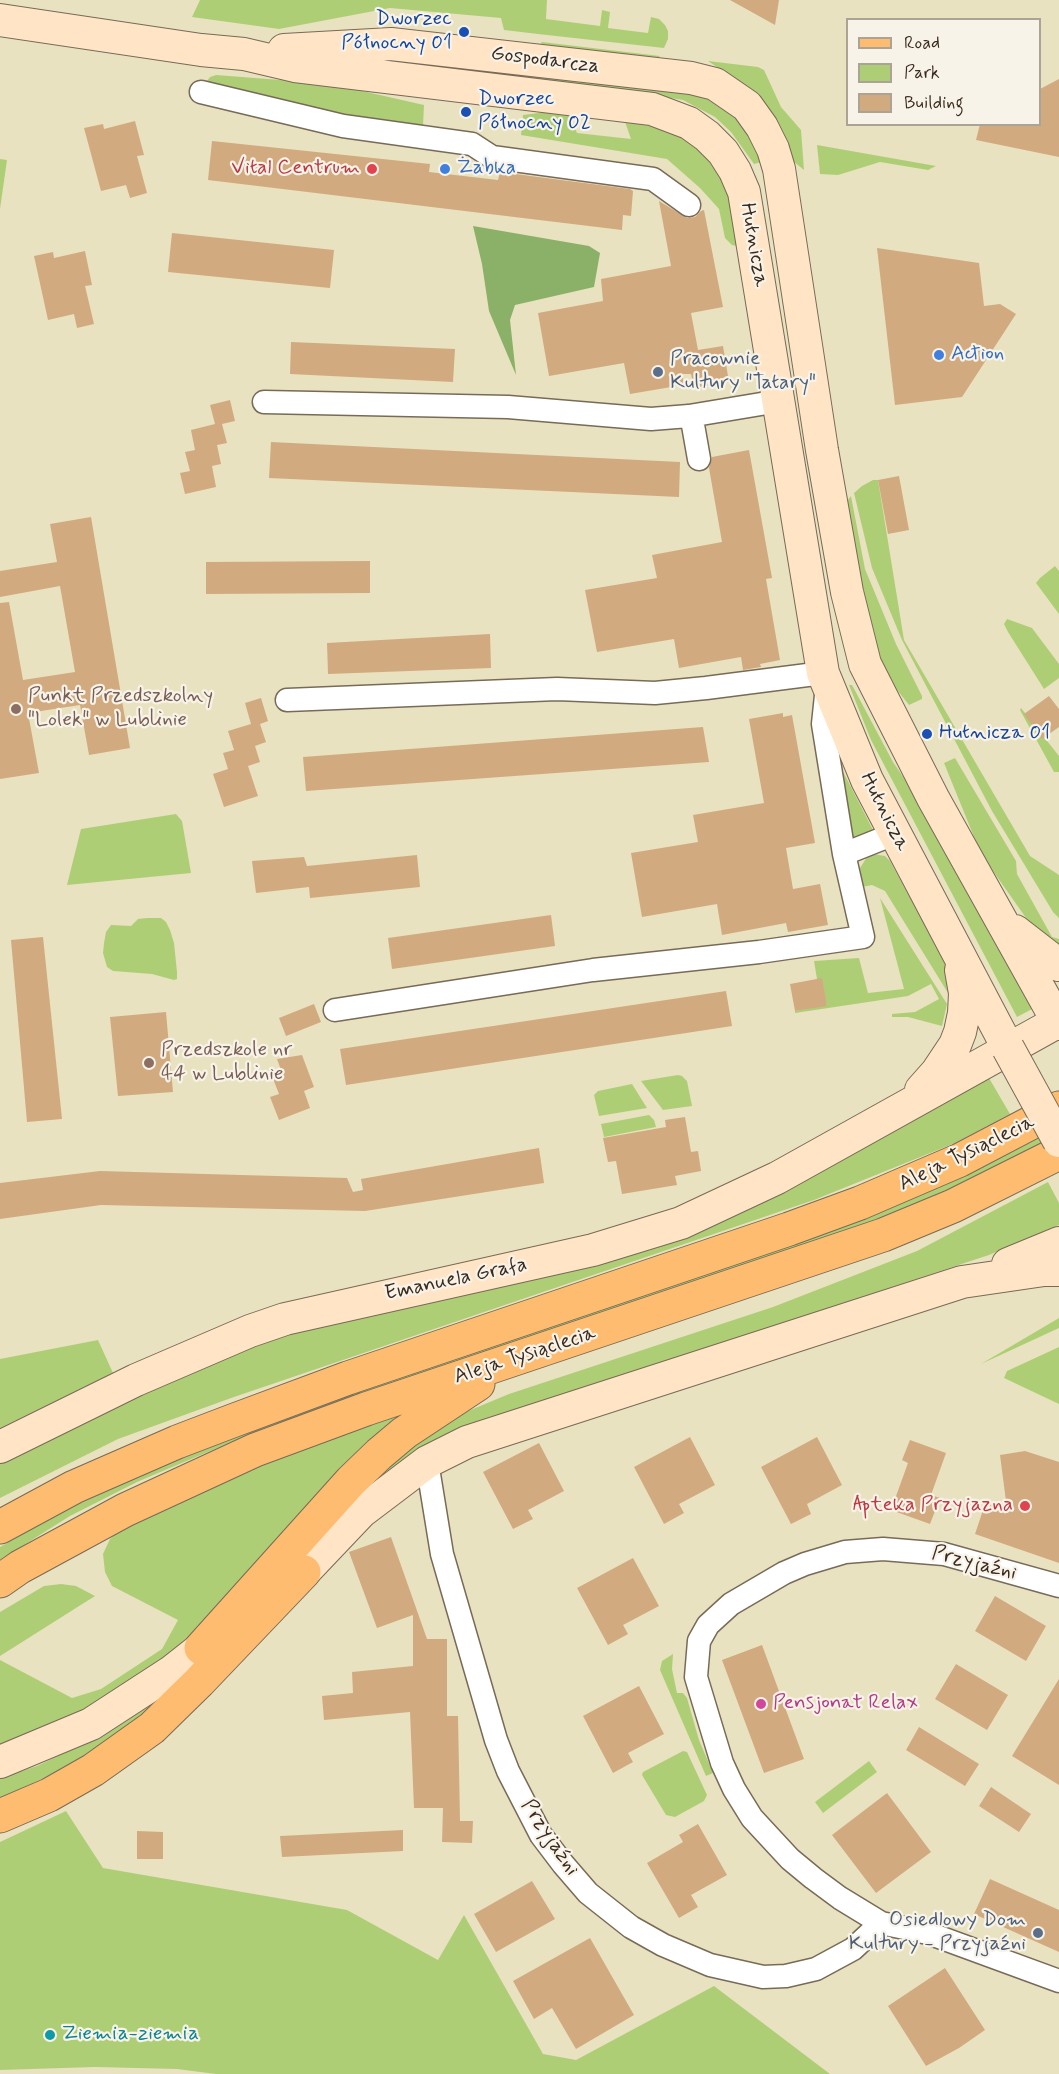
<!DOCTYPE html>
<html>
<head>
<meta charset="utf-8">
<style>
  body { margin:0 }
  #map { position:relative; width:1059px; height:2074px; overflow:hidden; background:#e9e2c0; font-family:Mynerve,sans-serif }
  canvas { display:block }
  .legend { position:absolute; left:846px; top:18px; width:195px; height:108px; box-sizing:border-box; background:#f7f3e8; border:2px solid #aca397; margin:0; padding:8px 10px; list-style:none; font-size:18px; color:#3b2a1e }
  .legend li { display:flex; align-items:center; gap:12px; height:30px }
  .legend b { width:30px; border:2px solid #aca397 }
</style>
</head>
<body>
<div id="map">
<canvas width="1059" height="2074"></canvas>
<ul class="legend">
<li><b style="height:8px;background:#febc70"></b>Road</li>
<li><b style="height:16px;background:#aece76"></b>Park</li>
<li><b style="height:16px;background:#d2aa7f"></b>Building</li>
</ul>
</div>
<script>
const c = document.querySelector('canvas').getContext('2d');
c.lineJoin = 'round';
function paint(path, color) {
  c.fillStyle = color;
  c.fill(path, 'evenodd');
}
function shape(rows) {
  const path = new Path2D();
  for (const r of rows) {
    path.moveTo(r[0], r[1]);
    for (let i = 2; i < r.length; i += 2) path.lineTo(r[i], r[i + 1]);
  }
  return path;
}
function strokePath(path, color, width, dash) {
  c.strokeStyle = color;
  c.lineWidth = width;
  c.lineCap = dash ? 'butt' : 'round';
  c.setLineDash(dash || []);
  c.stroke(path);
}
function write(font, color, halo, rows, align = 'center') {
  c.font = font + ' Mynerve,sans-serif';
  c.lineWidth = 4.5;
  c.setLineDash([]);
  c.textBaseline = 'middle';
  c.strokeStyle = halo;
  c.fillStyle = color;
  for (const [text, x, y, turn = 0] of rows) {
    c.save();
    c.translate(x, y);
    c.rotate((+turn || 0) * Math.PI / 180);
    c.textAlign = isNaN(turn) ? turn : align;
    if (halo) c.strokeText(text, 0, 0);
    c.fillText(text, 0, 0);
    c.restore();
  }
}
paint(shape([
  [200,0,547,0,546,19,600,26,602,10,610,12,608,28,648,33,651,17,659,19,665,25,668,31,668,39,664,48,538,34,504,30,501,18,390,8,279,29,192,17],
  [542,42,660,56,655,61,539,46],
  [391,58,686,89,732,107,769,160,754,164,731,132,715,117,683,100,652,95,339,60],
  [708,61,758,67,764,70,781,107,801,130,804,170,793,161,755,93],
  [216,75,307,82,349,88,424,105,423,126,365,120,209,86,207,81,210,77],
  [554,111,569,112,577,133,631,139,624,119,645,122,682,137,709,159,728,189,741,247,732,245,725,238,719,209,700,188,667,159,521,135,523,115],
  [817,145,936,166,928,170,880,162,838,175,820,174],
  [0,159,7,160,0,209],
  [873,480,878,480,904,640,1030,856,1059,875,1059,918,1053,912,992,811,902,640,872,568,854,493,862,486],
  [851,496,865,569,896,644,922,696,922,699,909,705,894,686,882,662,871,630,844,505],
  [1055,566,1059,571,1059,614,1036,583,1040,578],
  [1007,619,1032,628,1059,664,1059,678,1044,689,1008,632,1004,624],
  [849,685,852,685,893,762,923,806,1036,1007,1017,1017,871,740],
  [1021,708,1059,756,1059,772,1054,772,1020,710],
  [834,754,873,830,871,833,850,838],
  [955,758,1016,861,1017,874,1052,937,1059,939,1059,954,1038,935,981,854,944,763],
  [176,814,182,821,191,873,67,885,81,829],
  [873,854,885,856,890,861,951,973,953,1001,885,891,872,885,862,887,860,868,867,857],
  [880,898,947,1004,942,1026,908,1017,892,1017,892,1014,915,1012,939,999,931,984,908,996,795,1013,795,1011,827,1005,817,979,814,961,859,958,868,993,904,989],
  [147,918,161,918,166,922,170,930,174,943,177,972,177,979,174,980,152,974,113,971,107,967,103,953,104,943,106,932,111,925,131,926,138,919],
  [678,1075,682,1076,687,1081,692,1106,663,1110,641,1081],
  [989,1078,1010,1114,955,1143,814,1200,234,1397,118,1439,0,1498,0,1463,103,1411,266,1340,323,1324,502,1283,860,1147],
  [632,1084,647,1108,599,1116,594,1095,598,1091],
  [649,1115,654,1120,656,1127,604,1137,601,1124],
  [1059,1125,1059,1136,932,1201,357,1399,274,1424,137,1482,70,1516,0,1560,0,1547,66,1509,174,1461,295,1411,932,1189,1006,1154],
  [1048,1182,1059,1203,1059,1225,989,1255,506,1414,353,1500,384,1465,437,1424,509,1394,773,1307,917,1251],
  [1059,1318,1059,1328,981,1364],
  [98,1340,113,1373,0,1428,0,1359],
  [1059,1347,1059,1404,1004,1378,1007,1371],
  [412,1411,212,1622,106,1702,0,1746,0,1660,72,1698,101,1689,162,1649,178,1620,112,1586,105,1572,103,1554,110,1539,119,1531,211,1487,275,1459,329,1439],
  [61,1584,76,1586,95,1596,0,1656,0,1612,44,1586],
  [673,1654,672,1669,677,1693,683,1693,687,1698,699,1740,713,1773,706,1776,660,1670,662,1661],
  [196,1676,89,1756,0,1799,0,1778,37,1766,102,1735],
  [683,1751,687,1752,707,1795,704,1801,675,1817,666,1815,642,1775,643,1772],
  [869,1761,877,1772,823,1813,815,1802],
  [66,1811,103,1868,347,1910,438,1960,464,1915,543,2054,576,2060,714,1986,830,2074,216,2074,177,2069,95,2067,0,2070,0,1842]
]), '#aece76');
paint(shape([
  [473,226,589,246,600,253,594,287,515,305,510,320,516,375,489,311,482,264]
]), '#8ab167');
paint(shape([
  [730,0,779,0,775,25],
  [1059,79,1059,157,976,140,980,124,1040,124,1040,89],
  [135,121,144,155,137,156,147,193,130,198,126,185,101,191,84,128,103,124,104,129],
  [212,141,430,164,429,172,498,180,500,172,630,189,633,191,631,216,623,215,622,230,208,180],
  [659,201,687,218,695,217,701,211,704,210,723,307,691,313,698,350,723,346,729,382,694,388,691,374,683,374,683,385,630,394,624,363,549,376,538,313,603,301,601,279,671,266],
  [172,233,334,250,330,288,168,272],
  [877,248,979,263,984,306,1000,304,1016,314,962,397,895,405],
  [85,251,92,285,85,286,94,324,77,328,74,314,48,320,34,256,53,252,54,258],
  [291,342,455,349,453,382,290,374],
  [230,400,235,421,222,424,227,443,217,445,221,464,212,466,216,487,185,494,180,473,190,471,185,452,195,450,191,430,215,424,210,405],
  [271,442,680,462,679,497,269,478],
  [749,450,772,578,766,579,780,660,760,664,761,667,743,670,741,657,679,668,674,639,597,652,585,590,657,578,652,555,722,542,709,468,712,457],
  [899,476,909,530,888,534,878,480],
  [91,517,130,748,89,755,80,705,28,713,39,773,0,779,0,603,9,602,23,680,75,672,60,586,0,597,0,571,57,562,50,524],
  [370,561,370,593,206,594,206,562],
  [490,634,491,668,328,674,327,643],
  [1049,696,1059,709,1059,727,1042,739,1024,714],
  [261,698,268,721,260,724,266,742,255,746,260,762,248,766,258,796,224,807,213,774,228,769,223,753,234,750,228,731,251,724,245,703],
  [783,713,783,717,792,715,815,843,786,848,793,889,820,884,828,925,788,932,786,923,722,935,717,904,642,917,631,853,698,842,693,815,764,803,749,719],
  [703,727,709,762,306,791,303,757],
  [417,855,420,887,310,898,309,887,256,893,252,861,304,857,307,866],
  [551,915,555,946,392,969,388,938],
  [43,937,62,1119,27,1122,11,940],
  [822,978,827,1006,795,1011,790,984],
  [726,991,732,1026,346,1085,340,1049],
  [314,1004,321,1022,286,1036,279,1018],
  [166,1012,173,1092,118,1096,110,1017],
  [302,1055,314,1087,304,1091,310,1108,279,1120,270,1097,279,1094,272,1076,282,1073,277,1059],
  [685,1117,691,1152,698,1151,701,1171,675,1176,677,1185,622,1194,616,1161,608,1162,603,1138,666,1127,665,1120],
  [539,1148,544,1183,365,1211,101,1205,0,1219,0,1183,100,1171,347,1178,353,1192,363,1190,361,1179],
  [690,1437,715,1485,679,1504,684,1513,664,1524,634,1467],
  [817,1437,842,1485,807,1504,811,1514,791,1524,761,1467],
  [910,1440,946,1453,931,1495,940,1498,930,1524,891,1510,908,1463,902,1460],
  [539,1443,564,1491,528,1510,533,1519,513,1529,483,1472],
  [1025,1451,1059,1462,1059,1563,975,1534,986,1501,1007,1509,1000,1455],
  [391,1537,427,1639,447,1639,447,1716,458,1716,460,1821,473,1821,472,1843,442,1842,443,1808,414,1808,410,1712,324,1720,322,1696,353,1693,352,1672,413,1666,413,1615,377,1628,349,1552],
  [633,1558,659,1606,623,1625,628,1634,608,1645,577,1588],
  [995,1596,1046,1626,1026,1661,975,1631],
  [762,1645,804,1759,764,1773,722,1660],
  [956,1664,1008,1695,987,1730,935,1699],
  [1059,1679,1059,1785,1012,1756],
  [639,1686,664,1734,628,1753,633,1762,613,1773,583,1716],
  [919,1727,979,1764,965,1786,906,1750],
  [991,1787,1031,1814,1019,1832,979,1806],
  [887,1793,931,1852,876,1893,832,1835],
  [698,1824,727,1875,691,1895,698,1907,679,1918,647,1863,683,1842,679,1835],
  [403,1830,403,1851,282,1857,280,1836],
  [137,1831,163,1832,163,1859,137,1859],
  [990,1879,1059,1910,1059,1952,974,1914],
  [532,1881,555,1919,496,1952,474,1914],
  [590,1938,634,2015,576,2049,552,2008,534,2019,513,1981],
  [945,1968,985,2030,959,2048,926,2066,888,2006]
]), '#d2aa7f');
const street = shape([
  [201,92,343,126,472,144,492,157,653,179,689,205],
  [264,402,508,407,651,419,689,416,779,401],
  [693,425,699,459],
  [287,700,557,689,655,693,706,688,823,673],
  [844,854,894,834],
  [335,1010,593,970,759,952,863,937,844,854,823,724,827,686],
  [427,1462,442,1554,496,1740,508,1771,541,1835,563,1864,588,1893,631,1927,663,1945,710,1965,763,1977,786,1976,816,1969,853,1949,881,1923],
  [1059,1586,944,1554,883,1549,845,1552,805,1564,784,1573,731,1604,708,1625,699,1641,696,1677,722,1763,734,1789,752,1818,790,1859,813,1878,840,1898,881,1923,928,1933,1059,1981]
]);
const secondary = shape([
  [0,20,201,50,244,54,295,66,652,109,689,123,707,136,723,152,735,171,744,192,823,673,867,780,1008,1048],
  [284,50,391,44,691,78,715,84,747,106,762,127,773,149,779,169,822,450,847,592,865,664,933,798,1059,1024],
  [1015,931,1059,965],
  [921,1090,937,1072,955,1045,960,1032,964,1013,965,993,961,970],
  [1008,1264,1059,1243],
  [0,1447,136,1380,250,1331,285,1319,593,1250,681,1223,777,1178,1059,1021],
  [282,1587,304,1572,361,1512,427,1462,467,1442,962,1282,1044,1270,1059,1270],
  [0,1762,91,1724,171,1672,223,1631]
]);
const primary = shape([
  [0,1527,74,1487,177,1442,232,1421,348,1378,789,1229,860,1203,960,1160,1059,1108],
  [0,1581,20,1567,125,1510,255,1450,366,1409,883,1235,953,1206,1059,1153],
  [201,1648,351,1481,379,1454,404,1433,478,1384],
  [0,1816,49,1795,93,1770,152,1728,199,1682,304,1572]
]);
strokePath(street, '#786a57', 25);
strokePath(secondary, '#786a57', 34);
strokePath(primary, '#786a57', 35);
strokePath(street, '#fff', 22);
strokePath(secondary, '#ffe4c6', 32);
strokePath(primary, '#febc70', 33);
const secondaryBridge = shape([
  [1008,1048,1059,1141]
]);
strokePath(secondaryBridge, '#786a57', 34, []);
strokePath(secondaryBridge, '#ffe4c6', 32);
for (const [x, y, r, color] of [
  [464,32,6,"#1a4fb4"],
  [466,112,6,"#1a4fb4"],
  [372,169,6,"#e0444e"],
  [445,169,6,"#3f7fe0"],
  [939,355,6,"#3f7fe0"],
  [658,372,6,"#5c6f8a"],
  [16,709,6,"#8d6e63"],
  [927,734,6,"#1a4fb4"],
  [149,1063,6,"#8d6e63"],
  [1025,1506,6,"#e0444e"],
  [761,1704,6,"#d1479c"],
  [1038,1933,6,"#5c6f8a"],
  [50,2035,6,"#0f9aa8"]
]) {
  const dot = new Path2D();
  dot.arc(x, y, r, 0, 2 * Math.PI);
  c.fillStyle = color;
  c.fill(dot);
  strokePath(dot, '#f7f3e8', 2);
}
write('21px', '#164399', '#f7f3e8', [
  ["Dworzec",452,20,"right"],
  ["Północny 01",452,44,"right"],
  ["Dworzec",478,100],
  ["Północny 02",478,124],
  ["Hutnicza 01",939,734]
], 'left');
write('21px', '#3b2a1e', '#f7f3e8', [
  ["Gospodarcza",545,61,7],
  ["Hutnicza",753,245,80],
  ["Hutnicza",884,812,63],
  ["Aleja Tysiąclecia",967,1154,-26],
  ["Emanuela Grafa",456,1280,-12],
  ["Aleja Tysiąclecia",525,1356,-18],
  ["Przyjaźni",974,1564,14],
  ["Przyjaźni",549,1838,56]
]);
write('21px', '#be3a42', '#f7f3e8', [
  ["Vital Centrum",360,169],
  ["Apteka Przyjazna",1013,1506]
], 'right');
write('21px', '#366cbe', '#f7f3e8', [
  ["Żabka",457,169],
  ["Action",951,355]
], 'left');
write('21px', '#4e5e75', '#f7f3e8', [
  ["Pracownie",670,360],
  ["Kultury \"Tatary\"",670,384],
  ["Osiedlowy Dom",1026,1921,"right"],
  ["Kultury - Przyjaźni",1026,1945,"right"]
], 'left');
write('21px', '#785e54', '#f7f3e8', [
  ["Punkt Przedszkolny",28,697],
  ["\"Lolek\" w Lublinie",28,721],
  ["Przedszkole nr",161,1051],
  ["44 w Lublinie",161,1075]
], 'left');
write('21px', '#b23c85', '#f7f3e8', [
  ["Pensjonat Relax",773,1704]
], 'left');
write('21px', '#0d838f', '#f7f3e8', [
  ["Ziemia-ziemia",62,2035]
], 'left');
</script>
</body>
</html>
